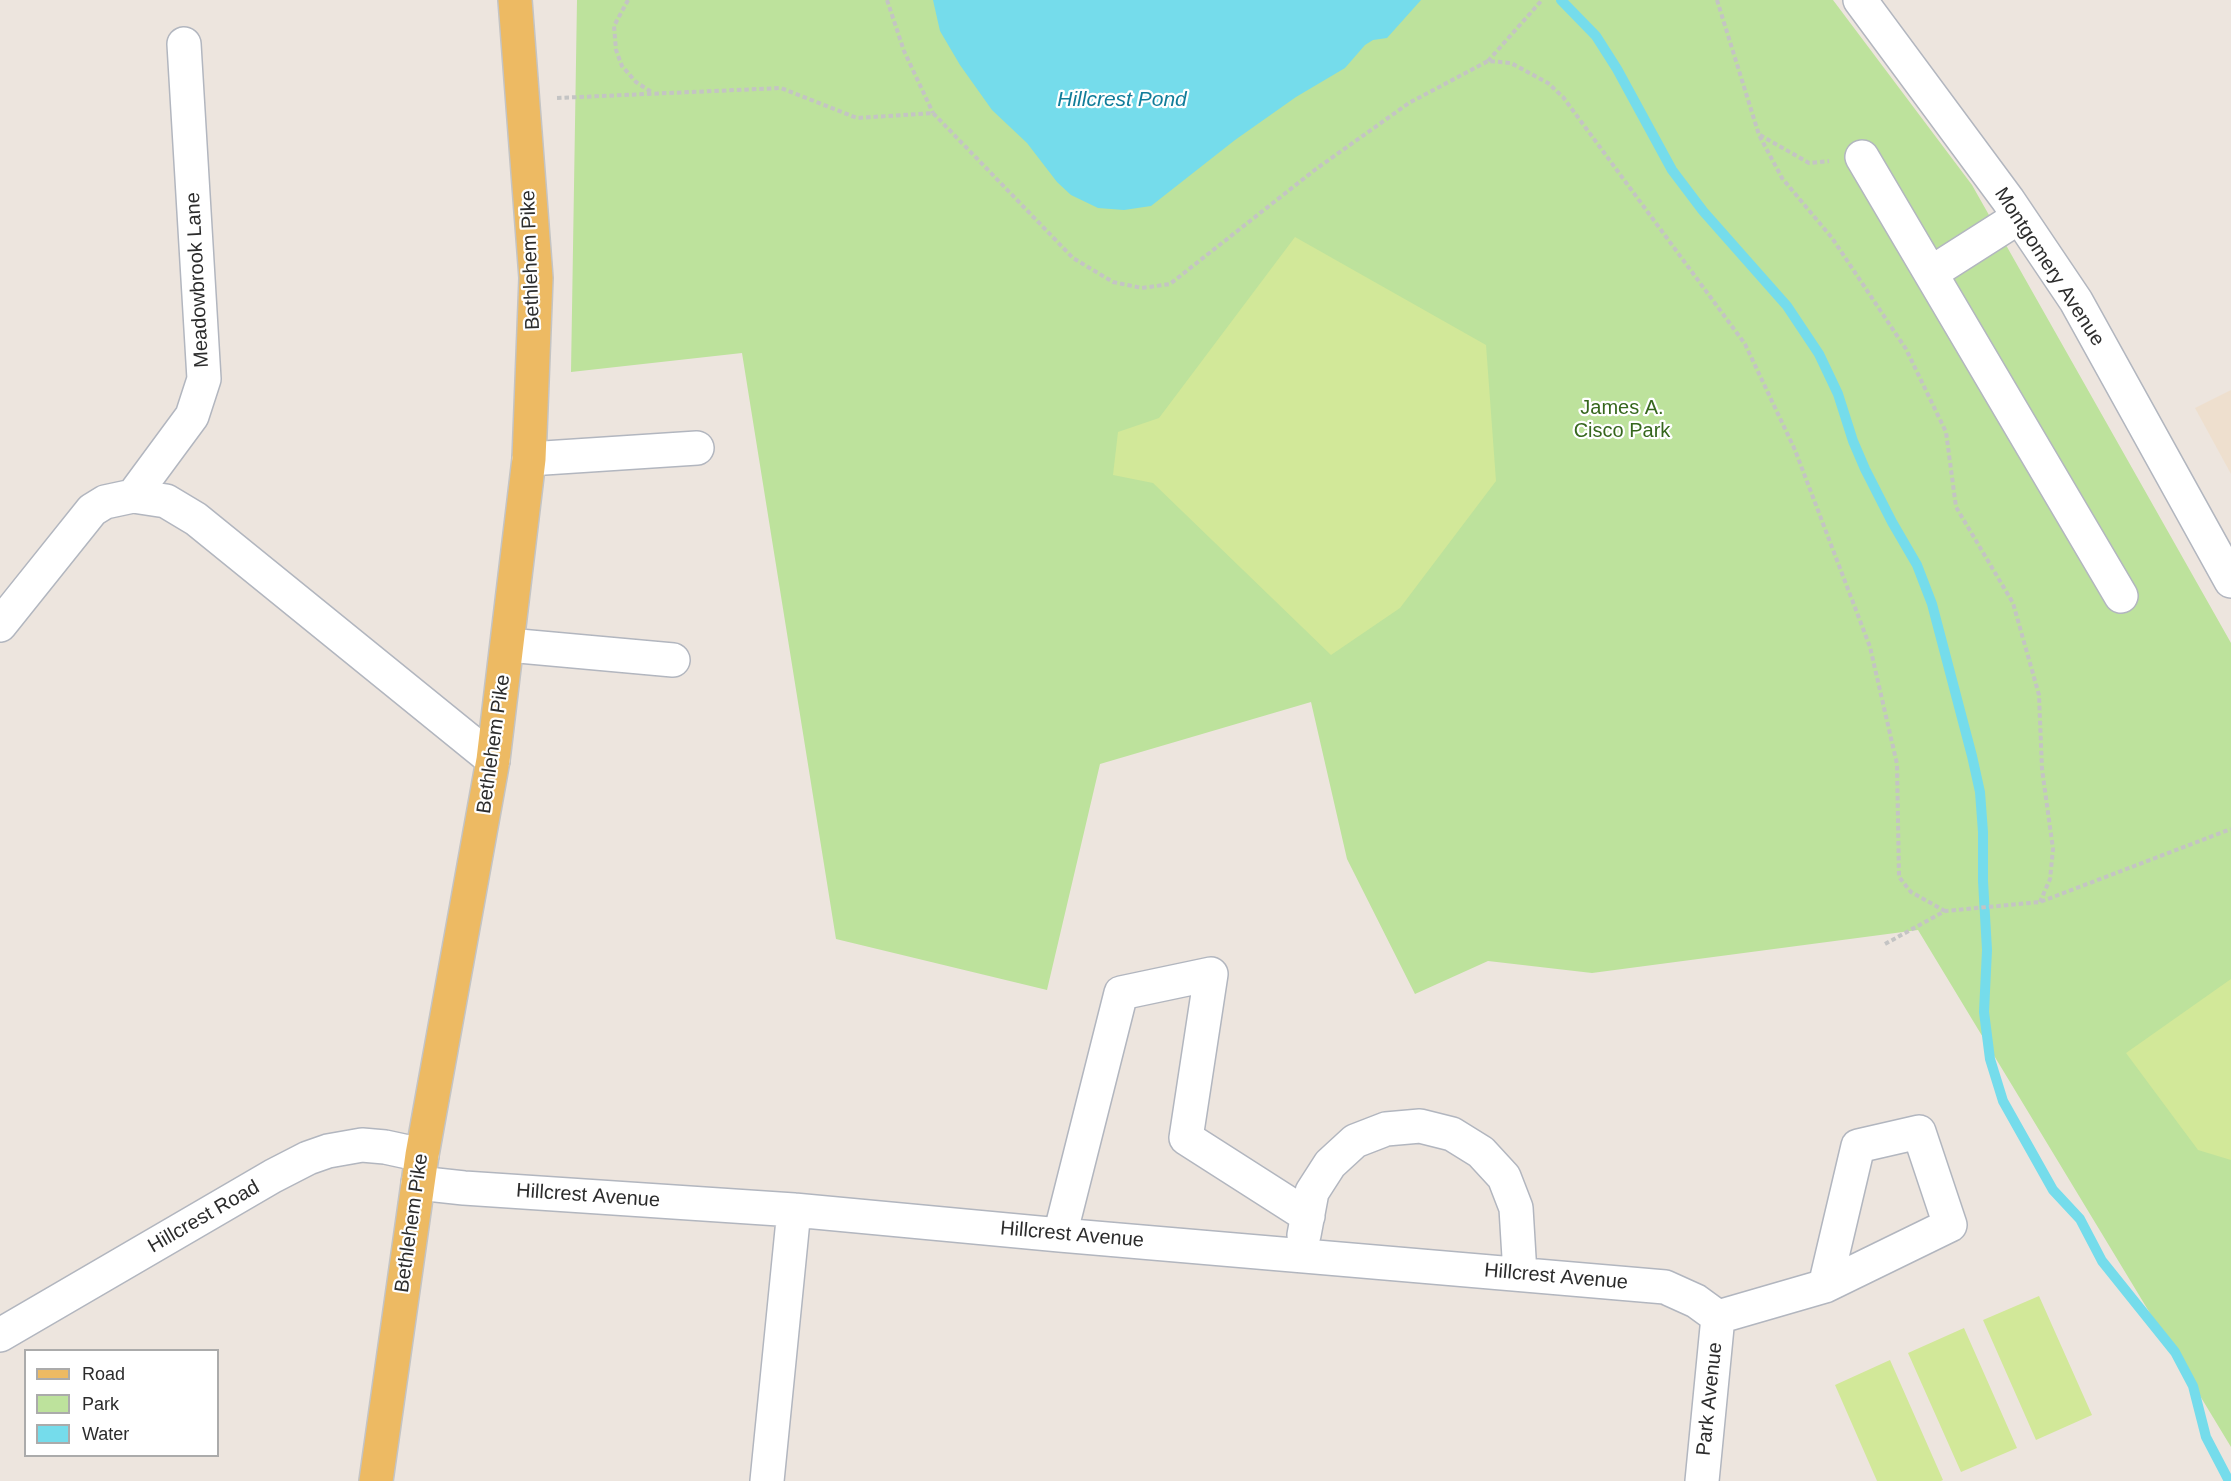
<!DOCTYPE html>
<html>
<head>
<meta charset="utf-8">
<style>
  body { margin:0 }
  #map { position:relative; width:2231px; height:1481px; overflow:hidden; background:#ede5de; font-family:Arial,sans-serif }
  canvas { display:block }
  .legend { position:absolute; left:24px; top:1349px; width:195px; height:108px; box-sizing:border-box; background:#fff; border:2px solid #ababab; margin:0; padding:8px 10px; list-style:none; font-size:18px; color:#2c2c2c }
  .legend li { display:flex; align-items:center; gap:12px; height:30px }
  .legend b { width:30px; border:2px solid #ababab }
</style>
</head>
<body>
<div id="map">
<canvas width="2231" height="1481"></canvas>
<ul class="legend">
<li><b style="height:8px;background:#edba63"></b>Road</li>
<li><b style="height:16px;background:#bde29c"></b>Park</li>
<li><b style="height:16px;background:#75dceb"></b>Water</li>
</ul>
</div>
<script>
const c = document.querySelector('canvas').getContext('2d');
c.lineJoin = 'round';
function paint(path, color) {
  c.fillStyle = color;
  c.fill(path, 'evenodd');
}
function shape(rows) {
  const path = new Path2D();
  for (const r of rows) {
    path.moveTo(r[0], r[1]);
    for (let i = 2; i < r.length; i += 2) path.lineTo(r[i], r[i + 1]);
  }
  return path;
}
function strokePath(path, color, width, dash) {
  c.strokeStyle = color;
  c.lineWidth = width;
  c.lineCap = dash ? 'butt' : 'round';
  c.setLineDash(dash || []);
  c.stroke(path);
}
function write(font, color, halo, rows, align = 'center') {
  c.font = font + ' Arial,sans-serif';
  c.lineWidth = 4.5;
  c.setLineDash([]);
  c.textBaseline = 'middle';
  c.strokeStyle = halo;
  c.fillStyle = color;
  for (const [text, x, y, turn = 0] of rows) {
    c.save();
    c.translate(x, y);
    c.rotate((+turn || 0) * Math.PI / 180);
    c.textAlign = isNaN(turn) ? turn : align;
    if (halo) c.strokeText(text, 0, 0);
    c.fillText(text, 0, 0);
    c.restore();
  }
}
paint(shape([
  [2231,390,2231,474,2195,408]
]), '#eedfce');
paint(shape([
  [577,0,1833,0,1972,185,2231,643,2231,1447,1918,930,1592,973,1488,961,1415,994,1347,859,1311,702,1100,764,1047,990,836,939,742,353,571,372]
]), '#bde29c');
paint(shape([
  [1295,237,1486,345,1496,481,1400,608,1331,655,1153,483,1113,475,1118,432,1159,418],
  [2231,979,2231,1160,2198,1150,2126,1053],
  [2039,1296,2092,1415,2036,1440,1983,1320],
  [1964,1328,2017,1448,1961,1472,1908,1353],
  [1890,1360,1943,1480,1941,1481,1877,1481,1835,1385]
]), '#d2e899');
paint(shape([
  [933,0,1421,0,1387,38,1373,40,1365,45,1345,68,1296,97,1235,140,1151,206,1124,210,1098,208,1071,195,1057,182,1027,143,992,110,960,65,940,31]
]), '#75dceb');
strokePath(shape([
  [1561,0,1596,36,1617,69,1672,170,1703,211,1787,306,1819,354,1838,394,1853,441,1865,469,1892,522,1917,565,1932,604,1972,756,1980,792,1983,832,1983,881,1987,950,1984,1012,1990,1059,2003,1101,2053,1190,2080,1219,2102,1261,2175,1352,2193,1386,2206,1437,2229,1481]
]), '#75dceb', 10);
const minor = shape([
  [1860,0,2008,200,2076,301,2231,581],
  [1862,157,2121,596],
  [1931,273,2019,217],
  [529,459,697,448],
  [133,496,192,416,204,379,184,44],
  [0,625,92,510,105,502,133,496,166,501,196,519,493,760],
  [508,645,673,660],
  [418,1183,464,1188,794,1210,1060,1235,1665,1287,1696,1301,1718,1317],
  [1060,1235,1121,993,1211,974,1186,1138,1308,1216],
  [1304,1235,1312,1192,1330,1164,1355,1141,1386,1129,1420,1126,1452,1134,1481,1152,1504,1177,1516,1208,1520,1274],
  [1718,1317,1825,1286,1950,1225,1919,1132,1858,1146,1825,1286],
  [0,1335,273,1176,308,1158,328,1151,362,1145,385,1147,422,1155],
  [767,1481,794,1210],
  [1702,1481,1718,1317]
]);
const major = shape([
  [376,1481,422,1155,493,760,529,459,536,278,515,0]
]);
strokePath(minor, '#b2b6bf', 36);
strokePath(major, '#c4c4c4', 36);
strokePath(shape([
  [628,0,614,26,616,50,622,66,636,82,653,93],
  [887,0,904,51,933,113],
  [1717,0,1759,135,1782,178,1832,238,1906,349,1946,432,1956,507,2013,603,2039,695,2042,769,2053,849,2050,879,2040,902],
  [1488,61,1542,0],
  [557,98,781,88,857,118,933,113,1073,258,1113,282,1142,288,1170,284,1316,169,1409,103,1488,61,1511,63,1548,83,1563,97,1745,344,1795,450,1870,647,1897,764,1899,877,1911,892,1945,911],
  [1760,135,1809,163,1829,161],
  [1885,944,1945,911,2040,902,2231,829]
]), '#c4c4c4', 4, [4.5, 3]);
strokePath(minor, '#fff', 33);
strokePath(major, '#edba63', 33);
write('20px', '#2c2c2c', '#fff', [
  ["Bethlehem Pike",531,260,-92],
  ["Montgomery Avenue",2049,267,57],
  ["Meadowbrook Lane",198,280,-93],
  ["Bethlehem Pike",494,744,-82],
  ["Hillcrest Avenue",588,1196,4],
  ["Hillcrest Road",204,1217,-30],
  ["Bethlehem Pike",412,1223,-82],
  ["Hillcrest Avenue",1072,1235,5],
  ["Hillcrest Avenue",1556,1277,5],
  ["Park Avenue",1710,1399,-84]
]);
write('20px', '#36671d', '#fff', [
  ["James A.",1622,408],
  ["Cisco Park",1622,431]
]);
write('italic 21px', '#117d9a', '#fff', [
  ["Hillcrest Pond",1122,100]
]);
</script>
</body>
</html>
